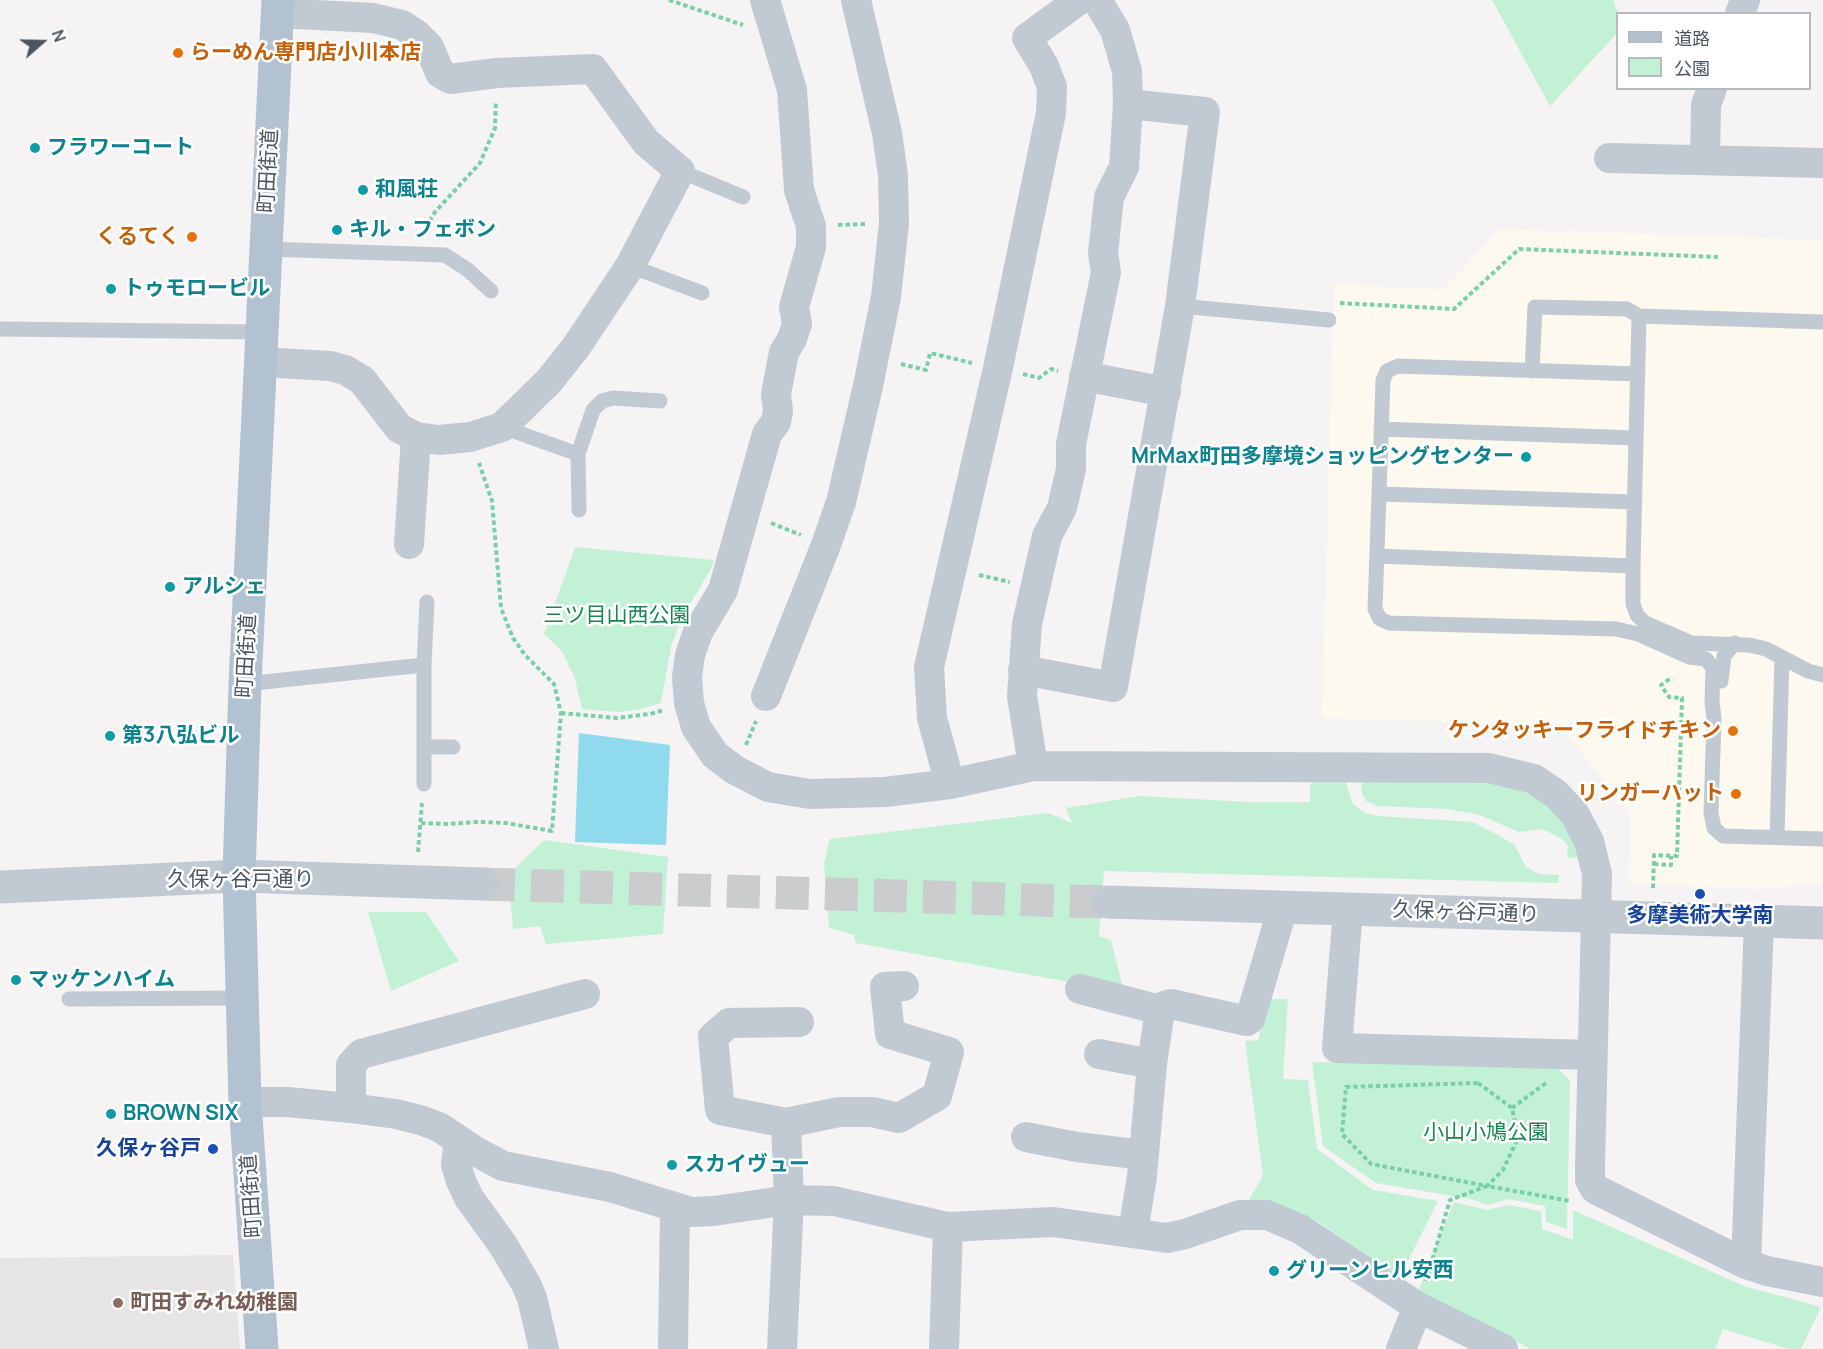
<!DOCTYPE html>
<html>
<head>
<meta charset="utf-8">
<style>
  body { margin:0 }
  #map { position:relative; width:1823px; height:1349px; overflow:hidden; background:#f5f3f3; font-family:Manrope,"Noto Sans JP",sans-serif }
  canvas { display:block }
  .legend { position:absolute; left:1616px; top:12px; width:195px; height:78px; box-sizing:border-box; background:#fff; border:2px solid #b7bbc0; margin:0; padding:8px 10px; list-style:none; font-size:18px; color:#4a5661 }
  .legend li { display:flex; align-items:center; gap:12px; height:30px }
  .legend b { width:30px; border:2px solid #b7bbc0 }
  .north { position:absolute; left:12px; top:12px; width:60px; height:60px; -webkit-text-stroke:4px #fff; paint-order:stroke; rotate:70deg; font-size:16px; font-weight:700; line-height:24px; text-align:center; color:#4a5661 }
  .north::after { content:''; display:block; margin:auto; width:21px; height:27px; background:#4a5661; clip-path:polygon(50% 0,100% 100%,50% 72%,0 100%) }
</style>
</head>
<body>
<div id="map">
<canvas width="1823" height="1349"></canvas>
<ul class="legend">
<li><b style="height:8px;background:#b3c2d1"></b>道路</li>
<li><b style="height:16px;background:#c3f1d5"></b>公園</li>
</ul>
<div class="north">N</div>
</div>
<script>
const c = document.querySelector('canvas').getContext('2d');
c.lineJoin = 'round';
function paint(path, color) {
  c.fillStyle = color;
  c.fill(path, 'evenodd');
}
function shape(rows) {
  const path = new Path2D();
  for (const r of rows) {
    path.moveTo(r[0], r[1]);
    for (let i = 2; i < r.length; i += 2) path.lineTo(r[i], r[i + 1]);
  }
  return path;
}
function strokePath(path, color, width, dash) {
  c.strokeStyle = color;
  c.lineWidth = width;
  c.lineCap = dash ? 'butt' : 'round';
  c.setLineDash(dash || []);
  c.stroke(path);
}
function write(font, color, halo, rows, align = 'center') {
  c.font = font + ' Manrope,"Noto Sans JP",sans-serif';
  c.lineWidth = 5;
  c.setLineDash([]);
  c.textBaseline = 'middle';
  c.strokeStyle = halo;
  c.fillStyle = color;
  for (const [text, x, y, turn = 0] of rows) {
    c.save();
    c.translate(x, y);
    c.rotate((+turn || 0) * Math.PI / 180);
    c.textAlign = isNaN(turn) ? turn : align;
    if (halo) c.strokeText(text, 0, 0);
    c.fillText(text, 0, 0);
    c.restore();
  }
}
paint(shape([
  [1499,229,1823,240,1823,885,1803,884,1768,889,1629,883,1630,812,1559,725,1322,718,1334,284,1443,290]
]), '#fdf9ef');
paint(shape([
  [233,1255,240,1349,0,1349,0,1258]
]), '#e6e4e5');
paint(shape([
  [1492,0,1613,0,1618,13,1617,33,1550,106],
  [575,547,714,560,711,569,682,617,671,647,661,703,641,709,619,712,582,709,575,679,562,651,544,634],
  [1344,778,1353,804,1365,813,1378,816,1473,822,1514,844,1526,867,1539,874,1559,875,1558,883,1104,871,1099,936,1111,940,1124,992,856,943,854,935,829,928,824,863,830,839,1048,813,1072,823,1066,808,1140,796,1248,802,1310,802,1310,785,1316,780],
  [1490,780,1524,786,1539,798,1572,831,1580,857,1567,858,1568,846,1562,839,1543,829,1519,832,1477,814,1446,809,1378,806,1366,801,1361,791,1362,781],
  [544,840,668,857,663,934,546,944,540,926,513,929,508,875],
  [368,912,426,912,459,961,391,991],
  [1268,999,1288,999,1283,1079,1308,1080,1317,1149,1373,1190,1438,1201,1399,1279,1317,1221,1275,1203,1247,1203,1263,1176,1245,1041,1258,1040],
  [1312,1062,1555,1066,1570,1080,1567,1229,1546,1222,1545,1206,1509,1199,1488,1205,1470,1199,1376,1183,1323,1146],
  [1454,1202,1487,1210,1509,1205,1541,1211,1542,1229,1573,1240,1573,1210,1744,1286,1821,1307,1801,1349,1789,1349,1723,1329,1715,1349,1531,1349,1417,1294]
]), '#c3f1d5');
paint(shape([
  [579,733,670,745,666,845,575,842]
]), '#90daee');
strokePath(shape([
  [482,884,1108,902]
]), '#caccce', 33, [33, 16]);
strokePath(shape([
  [669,0,743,25],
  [838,225,866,224],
  [422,234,435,212,480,163,495,128,496,101],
  [1340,303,1454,309,1519,249,1718,257],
  [901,364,926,370,930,353,972,363],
  [1023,374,1039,378,1051,369,1058,371],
  [771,523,801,535],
  [979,575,1010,582],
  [561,713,617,718,650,714,664,710],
  [746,745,756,721],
  [421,823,447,824,479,822,506,823,552,831,561,713,554,684,525,655,513,638,501,608,492,501,479,463],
  [418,852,422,803],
  [1654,864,1671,865,1671,856],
  [1653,888,1654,855,1677,856,1682,698,1669,697,1661,685,1672,677],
  [1478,1083,1512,1108,1518,1138,1503,1170,1487,1186,1371,1164,1342,1134,1346,1087,1478,1083],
  [1512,1108,1546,1083],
  [1426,1281,1450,1200,1487,1186,1570,1201]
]), '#7ad0a6', 4, [4.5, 3]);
strokePath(shape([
  [680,171,743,197],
  [266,249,445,255,468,270,491,291],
  [630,266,702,293],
  [1180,306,1329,320],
  [1639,316,1823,322],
  [0,329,262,332],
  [1532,371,1535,307,1627,309,1639,316,1633,566,1633,604,1637,615,1645,623,1691,643,1749,645,1766,649,1808,671,1823,675],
  [1638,374,1398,366,1387,371,1383,380,1375,609,1380,619,1389,623,1616,629,1638,634,1689,657,1706,659,1713,668,1712,702,1714,719,1711,813,1714,828,1723,836,1823,839],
  [502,427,578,454],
  [1381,429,1636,438],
  [1379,494,1635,502],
  [579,510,578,454,593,410,602,401,613,398,660,401],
  [1377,556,1633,566],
  [1721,681,1724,656,1735,643],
  [245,684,424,665],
  [424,747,453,747],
  [424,784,424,665,427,602],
  [1777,837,1782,657],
  [69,999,242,998]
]), '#c1cad2', 15);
strokePath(shape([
  [765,0,792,90,799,190,811,226,811,247,794,307,797,324,792,339,784,352,776,394,778,411,776,422,767,434,723,590,698,632,690,655,687,677,689,703,696,727,715,755,735,770,768,787,810,794,885,792,950,784,1033,766,1489,768,1534,779,1556,794,1574,813,1589,841,1597,874,1590,1167,1590,1180,1595,1189,1746,1264,1767,1271,1823,1282],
  [1740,14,1745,0],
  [1609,158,1823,163],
  [1705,160,1706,105,1712,88],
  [260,362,330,366,345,370,362,380,399,428,416,437,439,440,470,437,502,427,549,381,576,347,630,266,680,171,646,142,593,69,497,73,450,79,440,73,429,47,417,35,402,25,373,18,278,13],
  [1084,376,1166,392],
  [409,544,416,437],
  [1023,670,1113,687,1180,306,1205,112,1128,104],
  [766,696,826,545,841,502,868,386,886,297,894,223,893,175,887,133,856,0],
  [1033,766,1022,696,1027,624,1047,536,1062,508,1071,469,1071,444,1106,272,1103,253,1109,197,1124,167,1128,104,1127,71,1115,30,1097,0],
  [950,784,932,718,929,667,998,368,1051,113,1052,87,1044,66,1027,38,1079,0],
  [1348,909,1337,1048,1592,1055],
  [1080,989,1160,1010],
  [799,1022,729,1023,713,1037,720,1110,786,1123,839,1112,872,1112,899,1118,937,1096,949,1052,890,1034,885,987,904,986],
  [1099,1054,1152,1064],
  [245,1102,287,1102,351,1108,396,1114,420,1120,439,1127,475,1151,503,1166,610,1187,691,1212,714,1211,789,1200,834,1201,948,1227,1053,1222,1167,1238,1185,1234,1240,1215,1267,1215,1300,1229,1418,1307,1503,1349],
  [351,1108,351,1065,361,1054,585,994],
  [1026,1137,1077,1147,1144,1155],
  [459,1141,456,1165,461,1181,469,1198,503,1245,526,1284,532,1298,544,1349],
  [1133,1232,1142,1176,1152,1064,1160,1010,1164,1006,1171,1004,1247,1021,1250,1019,1283,907],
  [1746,1264,1759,921],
  [673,1349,675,1207],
  [782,1349,789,1200,786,1123],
  [944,1349,948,1227],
  [1401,1349,1418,1307]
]), '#c1cad2', 30);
strokePath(shape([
  [0,887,239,876,482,884],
  [1108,902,1823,923]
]), '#c1cad2', 33);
strokePath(shape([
  [262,1349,245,1102,239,876,245,684,278,0]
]), '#b3c2d1', 33);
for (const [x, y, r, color] of [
  [178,53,6,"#e8710a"],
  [35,148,6,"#0f9aa8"],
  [363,190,6,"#0f9aa8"],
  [337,230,6,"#0f9aa8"],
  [192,237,6,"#e8710a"],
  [111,289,6,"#0f9aa8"],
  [1526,457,6,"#0f9aa8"],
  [170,587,6,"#0f9aa8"],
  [1733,731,6,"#e8710a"],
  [110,736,6,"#0f9aa8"],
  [1736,794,6,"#e8710a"],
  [1700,894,6,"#1a4fb4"],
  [16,980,6,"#0f9aa8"],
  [111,1114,6,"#0f9aa8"],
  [213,1149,6,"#1a4fb4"],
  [672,1165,6,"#0f9aa8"],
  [1274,1271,6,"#0f9aa8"],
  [118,1303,6,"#8d6e63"]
]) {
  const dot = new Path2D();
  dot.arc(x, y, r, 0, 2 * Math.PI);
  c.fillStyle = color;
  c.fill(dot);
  strokePath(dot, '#fff', 2);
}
write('bold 21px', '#c56008', '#fff', [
  ["らーめん専門店小川本店",190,53,"left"],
  ["くるてく",180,237],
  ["ケンタッキーフライドチキン",1721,731],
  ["リンガーハット",1724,794]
], 'right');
write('bold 21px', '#0d838f', '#fff', [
  ["フラワーコート",47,148],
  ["和風荘",375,190],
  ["キル・フェボン",349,230],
  ["トゥモロービル",123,289],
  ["MrMax町田多摩境ショッピングセンター",1514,457,"right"],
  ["アルシェ",182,587],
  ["第3八弘ビル",122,736],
  ["マッケンハイム",28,980],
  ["BROWN SIX",123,1114],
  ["スカイヴュー",684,1165],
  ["グリーンヒル安西",1286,1271]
], 'left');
write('21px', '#4a5661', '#fff', [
  ["町田街道",269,171,-87],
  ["町田街道",247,656,-87],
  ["久保ヶ谷戸通り",241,880],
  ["久保ヶ谷戸通り",1466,913,2],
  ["町田街道",252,1196,-94]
]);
write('21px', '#17864f', '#fff', [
  ["三ツ目山西公園",617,616],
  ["小山小鳩公園",1486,1133]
]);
write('bold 21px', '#164399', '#fff', [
  ["多摩美術大学南",1700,916],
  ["久保ヶ谷戸",201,1149,"right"]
]);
write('bold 21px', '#785e54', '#fff', [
  ["町田すみれ幼稚園",130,1303]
], 'left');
</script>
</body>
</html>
